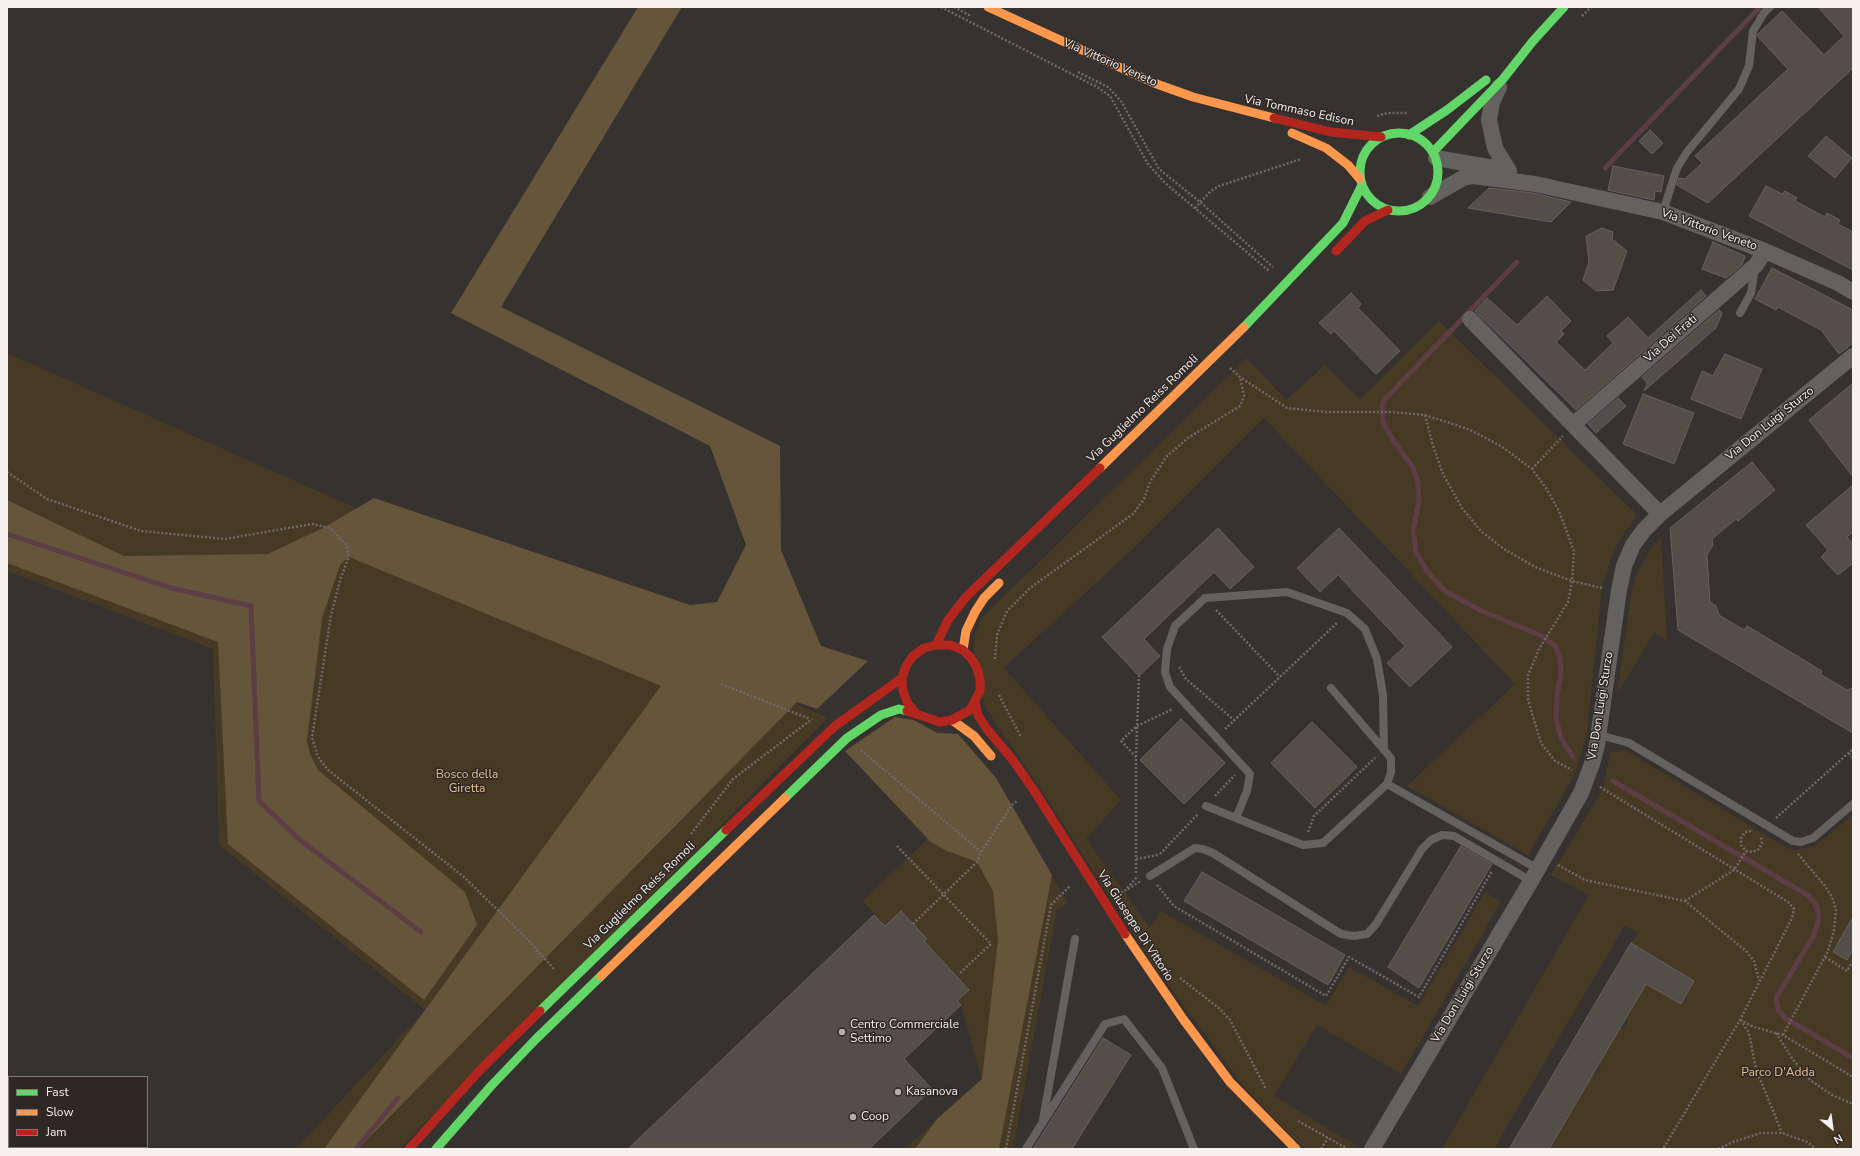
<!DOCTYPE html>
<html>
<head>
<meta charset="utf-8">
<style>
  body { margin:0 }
  #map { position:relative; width:1860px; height:1156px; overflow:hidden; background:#363230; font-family:"Nunito Sans",sans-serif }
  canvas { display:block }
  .frame { position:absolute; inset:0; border:8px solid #f6f1ef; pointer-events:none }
  .legend { position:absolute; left:8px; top:1076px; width:140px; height:72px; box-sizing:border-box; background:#2e2724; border:1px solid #7e7875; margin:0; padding:5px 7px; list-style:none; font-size:12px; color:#f6f1ef }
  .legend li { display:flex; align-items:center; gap:8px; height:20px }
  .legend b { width:20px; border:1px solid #7e7875 }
  .north { position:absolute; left:1812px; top:1108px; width:40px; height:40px; -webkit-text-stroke:3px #2e2724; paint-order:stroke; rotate:151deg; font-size:11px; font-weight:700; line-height:16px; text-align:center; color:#f6f1ef }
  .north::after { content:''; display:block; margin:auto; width:14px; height:18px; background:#f6f1ef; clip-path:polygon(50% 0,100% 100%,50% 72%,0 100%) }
</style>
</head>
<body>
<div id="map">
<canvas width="1860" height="1156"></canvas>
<div class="frame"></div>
<ul class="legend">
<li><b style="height:5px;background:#63d668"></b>Fast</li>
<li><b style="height:5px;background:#ff974d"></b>Slow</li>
<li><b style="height:5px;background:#b3261e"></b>Jam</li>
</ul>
<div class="north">N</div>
</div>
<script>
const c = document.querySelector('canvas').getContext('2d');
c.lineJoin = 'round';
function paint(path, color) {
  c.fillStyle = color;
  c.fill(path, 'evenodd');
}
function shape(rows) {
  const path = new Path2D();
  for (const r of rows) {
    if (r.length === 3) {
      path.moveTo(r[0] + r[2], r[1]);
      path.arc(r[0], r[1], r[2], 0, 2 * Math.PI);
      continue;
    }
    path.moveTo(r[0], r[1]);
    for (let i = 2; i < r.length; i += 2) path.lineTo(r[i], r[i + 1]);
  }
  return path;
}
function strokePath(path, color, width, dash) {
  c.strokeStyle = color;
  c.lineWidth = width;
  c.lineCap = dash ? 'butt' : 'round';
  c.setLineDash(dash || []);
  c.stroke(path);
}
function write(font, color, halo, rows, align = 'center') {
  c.font = font + ' "Nunito Sans",sans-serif';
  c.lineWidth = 3;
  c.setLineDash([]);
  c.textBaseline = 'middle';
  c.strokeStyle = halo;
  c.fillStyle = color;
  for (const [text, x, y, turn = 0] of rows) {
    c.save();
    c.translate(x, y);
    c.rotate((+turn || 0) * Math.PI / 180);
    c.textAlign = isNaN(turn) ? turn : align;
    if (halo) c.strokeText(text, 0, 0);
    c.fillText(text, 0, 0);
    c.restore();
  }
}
paint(shape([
  [1439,321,1637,515,1614,549,1602,588,1587,732,1576,772,1528,855,1407,786,1515,684,1264,418,1135,547,1004,668,1121,800,1086,839,1150,928,1161,911,1326,1006,1349,967,1418,1006,1485,892,1501,902,1401,1074,1317,1025,1274,1096,1357,1146,1355,1149,1307,1149,1292,1137,1245,1088,1155,967,1039,786,985,707,973,646,980,620,1247,358,1286,400,1325,365,1360,399],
  [7,353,828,718,399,1149,296,1149,425,1010,219,845,213,649,7,571],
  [1661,537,1667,640,1654,633,1617,694,1631,595,1637,572,1650,551],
  [914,720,937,733,958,734,996,778,1068,904,1057,909,1013,1149,905,1149,982,1079,961,1005,957,1001,969,990,927,946,901,911,885,926,863,901,927,839,845,751],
  [1625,750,1787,848,1795,850,1815,846,1853,814,1853,1149,1549,1149,1594,1073,1597,1074,1601,1066,1599,1065,1620,1028,1623,1029,1628,1021,1625,1019,1646,984,1680,1004,1694,981,1631,943,1638,933,1625,925,1494,1149,1442,1149,1589,895,1551,875,1603,789,1610,752]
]), '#463a25');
paint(shape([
  [638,7,682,7,501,307,780,446,781,550,821,646,868,661,817,709,797,702,358,1149,324,1149,661,686,349,557,340,565,322,618,307,741,310,754,318,770,465,892,477,925,424,1000,228,844,218,642,7,563,7,500,124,556,268,554,323,528,374,498,690,605,717,602,746,545,710,446,451,313],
  [895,717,914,720,937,733,958,734,996,778,1052,875,999,1149,915,1149,937,1119,982,1079,998,940,993,891,977,862,947,851,931,842,845,751]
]), '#65553b');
strokePath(shape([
  [1605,168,1760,7],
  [1517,262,1386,398,1382,406,1383,422,1393,440,1412,466,1418,482,1419,502,1413,530,1416,552,1427,571,1445,591,1482,611,1542,636,1555,646,1560,658,1561,674,1557,696,1556,718,1561,738,1573,757],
  [7,534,171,588,251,606,259,801,300,840,421,932],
  [1613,781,1809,896,1817,907,1819,918,1814,935,1776,998,1778,1010,1785,1018,1853,1058],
  [356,1149,398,1098]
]), '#5e3e46', 5);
strokePath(shape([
  [7,1123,9,1124],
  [40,1147,42,1149]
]), '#5e3e46', 18);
const building = shape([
  [1818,7,1853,7,1853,68,1708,203,1677,185,1679,178,1685,179,1702,163,1695,156,1788,69,1758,37,1758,34,1782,11,1824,55,1844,36,1818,7],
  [1650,130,1663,143,1652,154,1639,141,1650,130],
  [1826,136,1852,158,1835,178,1808,156,1826,136],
  [1613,166,1664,176,1661,192,1655,191,1654,200,1608,190,1613,166],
  [1766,186,1782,194,1785,191,1797,198,1795,201,1825,217,1827,213,1840,220,1838,224,1853,232,1853,270,1749,216,1766,186],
  [1489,188,1533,193,1571,202,1551,222,1468,208,1489,188],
  [1602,228,1613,232,1612,239,1627,251,1613,290,1596,291,1583,280,1589,262,1586,236,1602,228],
  [1713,242,1745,256,1742,265,1726,278,1702,269,1713,242],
  [1772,268,1851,309,1853,312,1853,343,1839,354,1821,330,1778,307,1776,310,1755,299,1772,268],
  [1701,290,1706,296,1576,410,1475,311,1487,298,1517,325,1547,296,1571,321,1561,331,1564,334,1556,342,1585,370,1613,343,1607,336,1628,317,1648,338,1701,290],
  [1351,293,1361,304,1358,308,1400,351,1376,374,1334,331,1331,334,1319,323,1351,293],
  [1719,310,1722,313,1716,328,1644,391,1647,383,1642,377,1719,310],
  [1725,354,1762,369,1741,419,1691,399,1702,371,1713,376,1725,354],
  [1853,383,1853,477,1809,420,1853,383],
  [1643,394,1694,413,1674,464,1623,444,1643,394],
  [1618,398,1626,406,1596,433,1588,424,1618,398],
  [1752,462,1775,490,1738,521,1736,519,1712,539,1713,545,1707,555,1710,602,1716,606,1719,615,1744,630,1747,626,1822,671,1820,674,1847,690,1853,688,1853,733,1678,630,1670,528,1752,462],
  [1853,485,1853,532,1847,537,1853,544,1853,563,1838,575,1821,557,1828,550,1806,525,1853,485],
  [1218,528,1254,567,1230,589,1214,572,1144,639,1160,656,1139,676,1102,637,1218,528],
  [1339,528,1452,647,1410,687,1387,663,1405,646,1338,575,1320,592,1297,568,1339,528],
  [1181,719,1225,763,1184,804,1140,760,1181,719],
  [1312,722,1357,767,1315,808,1271,763,1312,722],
  [1461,846,1492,864,1419,988,1388,967,1461,846],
  [1202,872,1345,955,1328,985,1184,901,1202,872],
  [901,911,927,939,924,941,969,990,957,1001,961,1005,904,1059,932,1089,869,1149,628,1149,874,915,885,926,901,911],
  [1853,917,1853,949,1847,960,1833,952,1853,917],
  [1631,943,1694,981,1681,1004,1646,984,1549,1149,1509,1149,1631,943],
  [1103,1038,1131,1055,1072,1149,1033,1149,1103,1038]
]);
paint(building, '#544e49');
strokePath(building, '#64615f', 1);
strokePath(shape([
  [941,7,1097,87,1110,96,1148,164,1164,182,1269,271],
  [954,7,971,16],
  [1582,16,1591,7],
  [1078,72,1108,87,1121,101,1159,169,1200,202,1273,267],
  [1377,116,1387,113,1407,113],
  [1195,208,1211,191,1219,186,1301,159],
  [1230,368,1240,377,1287,408,1326,412,1392,412,1425,415,1468,429,1501,446,1532,469,1546,488,1559,511,1574,551,1572,581,1568,602,1539,649,1528,675,1528,700,1541,743,1555,761,1572,770],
  [1425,415,1433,446,1443,474,1462,508,1481,531,1504,549,1535,567,1572,581,1602,588],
  [1532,469,1563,436],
  [7,472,47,499,141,531,225,539,312,524,330,528,346,544,349,557,341,577,331,615,312,738,318,757,328,770,464,877,528,940,554,969],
  [1216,610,1280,677],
  [995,659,997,635,1007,611,1030,588,1133,514,1144,499,1150,482,1167,456,1188,438,1240,406,1244,396,1240,377],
  [1179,667,1186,679,1234,720],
  [721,684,810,719],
  [999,695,1021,737],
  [1225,729,1338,622],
  [861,750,981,852],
  [1849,753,1853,758],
  [1136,757,1121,741,1137,726,1173,709],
  [1600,787,1788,902,1794,909,1792,918,1740,1020,1663,1149],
  [1215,796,1235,775],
  [1776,818,1853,749],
  [1751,831,1745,832,1741,838,1741,845,1746,851,1753,852,1759,849,1762,843,1761,837],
  [1308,832,1314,816,1375,758],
  [691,834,733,779,812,719],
  [897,846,991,944,960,973],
  [1160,854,1198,814],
  [1136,859,1158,855],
  [1558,865,1585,880,1685,901,1746,951,1754,961,1759,980],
  [1136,873,1136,757,1139,676],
  [1157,885,1174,906,1326,996,1349,957,1419,997,1492,871],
  [1127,888,1138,876],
  [1121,893,1141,881],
  [1685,901,1734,870,1746,851],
  [913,924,977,862,981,852,1012,805,1018,800],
  [1825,957,1847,971,1853,961],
  [1180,978,1220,1009,1230,1020,1266,1089],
  [1740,1020,1754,1027,1783,1035,1853,1077],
  [1741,1020,1749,1033,1756,1069,1782,1133],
  [1776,1033,1794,1061,1810,1080,1832,1095,1853,1104],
  [1783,1035,1828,951,1834,930,1836,910,1832,897,1825,886,1798,854],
  [1298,1121,1348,1149],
  [1006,1149,1051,905,1070,886],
  [1321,1149,1328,1138],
  [1718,1149,1733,1142,1761,1133,1782,1133,1807,1142,1816,1149]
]), '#6d6a69', 2.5, [2, 2]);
strokePath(shape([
  [1663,212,1677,168,1687,152,1739,89,1749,66,1753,31,1764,13,1770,7],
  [1740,313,1751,293,1755,268],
  [1599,735,1629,743,1793,841,1801,842,1813,838,1853,804],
  [1387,784,1538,869],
  [1206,806,1303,845,1323,843,1387,784,1391,772,1391,758,1331,688],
  [1236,818,1247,791,1250,774,1170,687,1165,672,1167,649,1175,626,1205,598,1287,592,1347,613,1365,629,1377,659,1383,695,1384,750],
  [1150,876,1195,848,1203,849,1213,853,1341,934,1354,936,1367,934,1376,924,1422,849,1431,840,1442,835,1454,836,1531,881],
  [1043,1120,1075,939],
  [1026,1149,1105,1024,1124,1019,1162,1068,1194,1149]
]), '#646260', 8);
strokePath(shape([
  [1499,87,1492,102,1489,120,1495,148,1509,171],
  [1436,158,1500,169],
  [1430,197,1463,178,1473,176,1535,184,1663,212,1765,251,1838,283,1853,292],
  [1470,319,1660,514],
  [1574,424,1756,265,1765,251],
  [1372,1149,1531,881,1581,793,1592,764,1597,745,1619,590,1624,566,1633,545,1644,530,1660,514,1853,356]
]), '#646260', 16);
strokePath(shape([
  [1399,172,39],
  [1409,135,1447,110,1486,80],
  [1433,152,1503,79,1533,41,1564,7],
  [1244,327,1343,223,1362,185],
  [785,798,847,738,881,715,899,709,907,711],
  [540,1011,726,830],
  [436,1149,491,1086,536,1039,601,976]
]), '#63d668', 9);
strokePath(shape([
  [988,7,1154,83,1193,97,1274,118],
  [1292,133,1326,148,1348,165,1360,179],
  [1100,468,1244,327],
  [963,650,966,631,975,612,984,598,999,583],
  [952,720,974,736,991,756],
  [1125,934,1183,1019,1230,1082,1296,1149],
  [601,976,785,798]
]), '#ff974d', 9);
strokePath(shape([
  [1274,118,1331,132,1381,137],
  [1336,251,1365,221,1388,210],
  [936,645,948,620,966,597,1100,468],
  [975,702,978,715,986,728,1012,759,1033,789,1125,934],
  [907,711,940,722,952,720,970,710,980,691,980,679,977,668,971,658,963,650,950,645,936,645,924,648,913,656,906,666,902,678,903,691,908,704,917,714],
  [726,830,835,726,902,678],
  [409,1149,480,1070,540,1011]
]), '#b3261e', 9);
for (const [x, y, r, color] of [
  [842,1032,4,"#b3aeac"],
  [898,1092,4,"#b3aeac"],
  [853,1117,4,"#b3aeac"]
]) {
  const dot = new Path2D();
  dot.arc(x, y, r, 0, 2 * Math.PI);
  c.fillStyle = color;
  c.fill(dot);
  strokePath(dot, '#2e2724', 1.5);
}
write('12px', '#f6f1ef', '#2e2724', [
  ["Via Vittorio Veneto",1110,63,24],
  ["Via Tommaso Edison",1299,111,12],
  ["Via Vittorio Veneto",1709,230,20],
  ["Via Dei Frati",1671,339,-41],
  ["Via Guglielmo Reiss Romoli",1143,409,-44],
  ["Via Don Luigi Sturzo",1770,424,-39],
  ["Via Don Luigi Sturzo",1601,706,-81],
  ["Via Guglielmo Reiss Romoli",640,896,-44],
  ["Via Giuseppe Di Vittorio",1135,926,57],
  ["Via Don Luigi Sturzo",1463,995,-59]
]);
write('12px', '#e4c48e', '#2e2724', [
  ["Bosco della",467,775],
  ["Giretta",467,789],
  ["Parco D'Adda",1778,1073]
]);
write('12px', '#f6f1ef', '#2e2724', [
  ["Centro Commerciale",850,1025],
  ["Settimo",850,1039],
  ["Kasanova",906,1092],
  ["Coop",861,1117]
], 'left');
</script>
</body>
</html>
